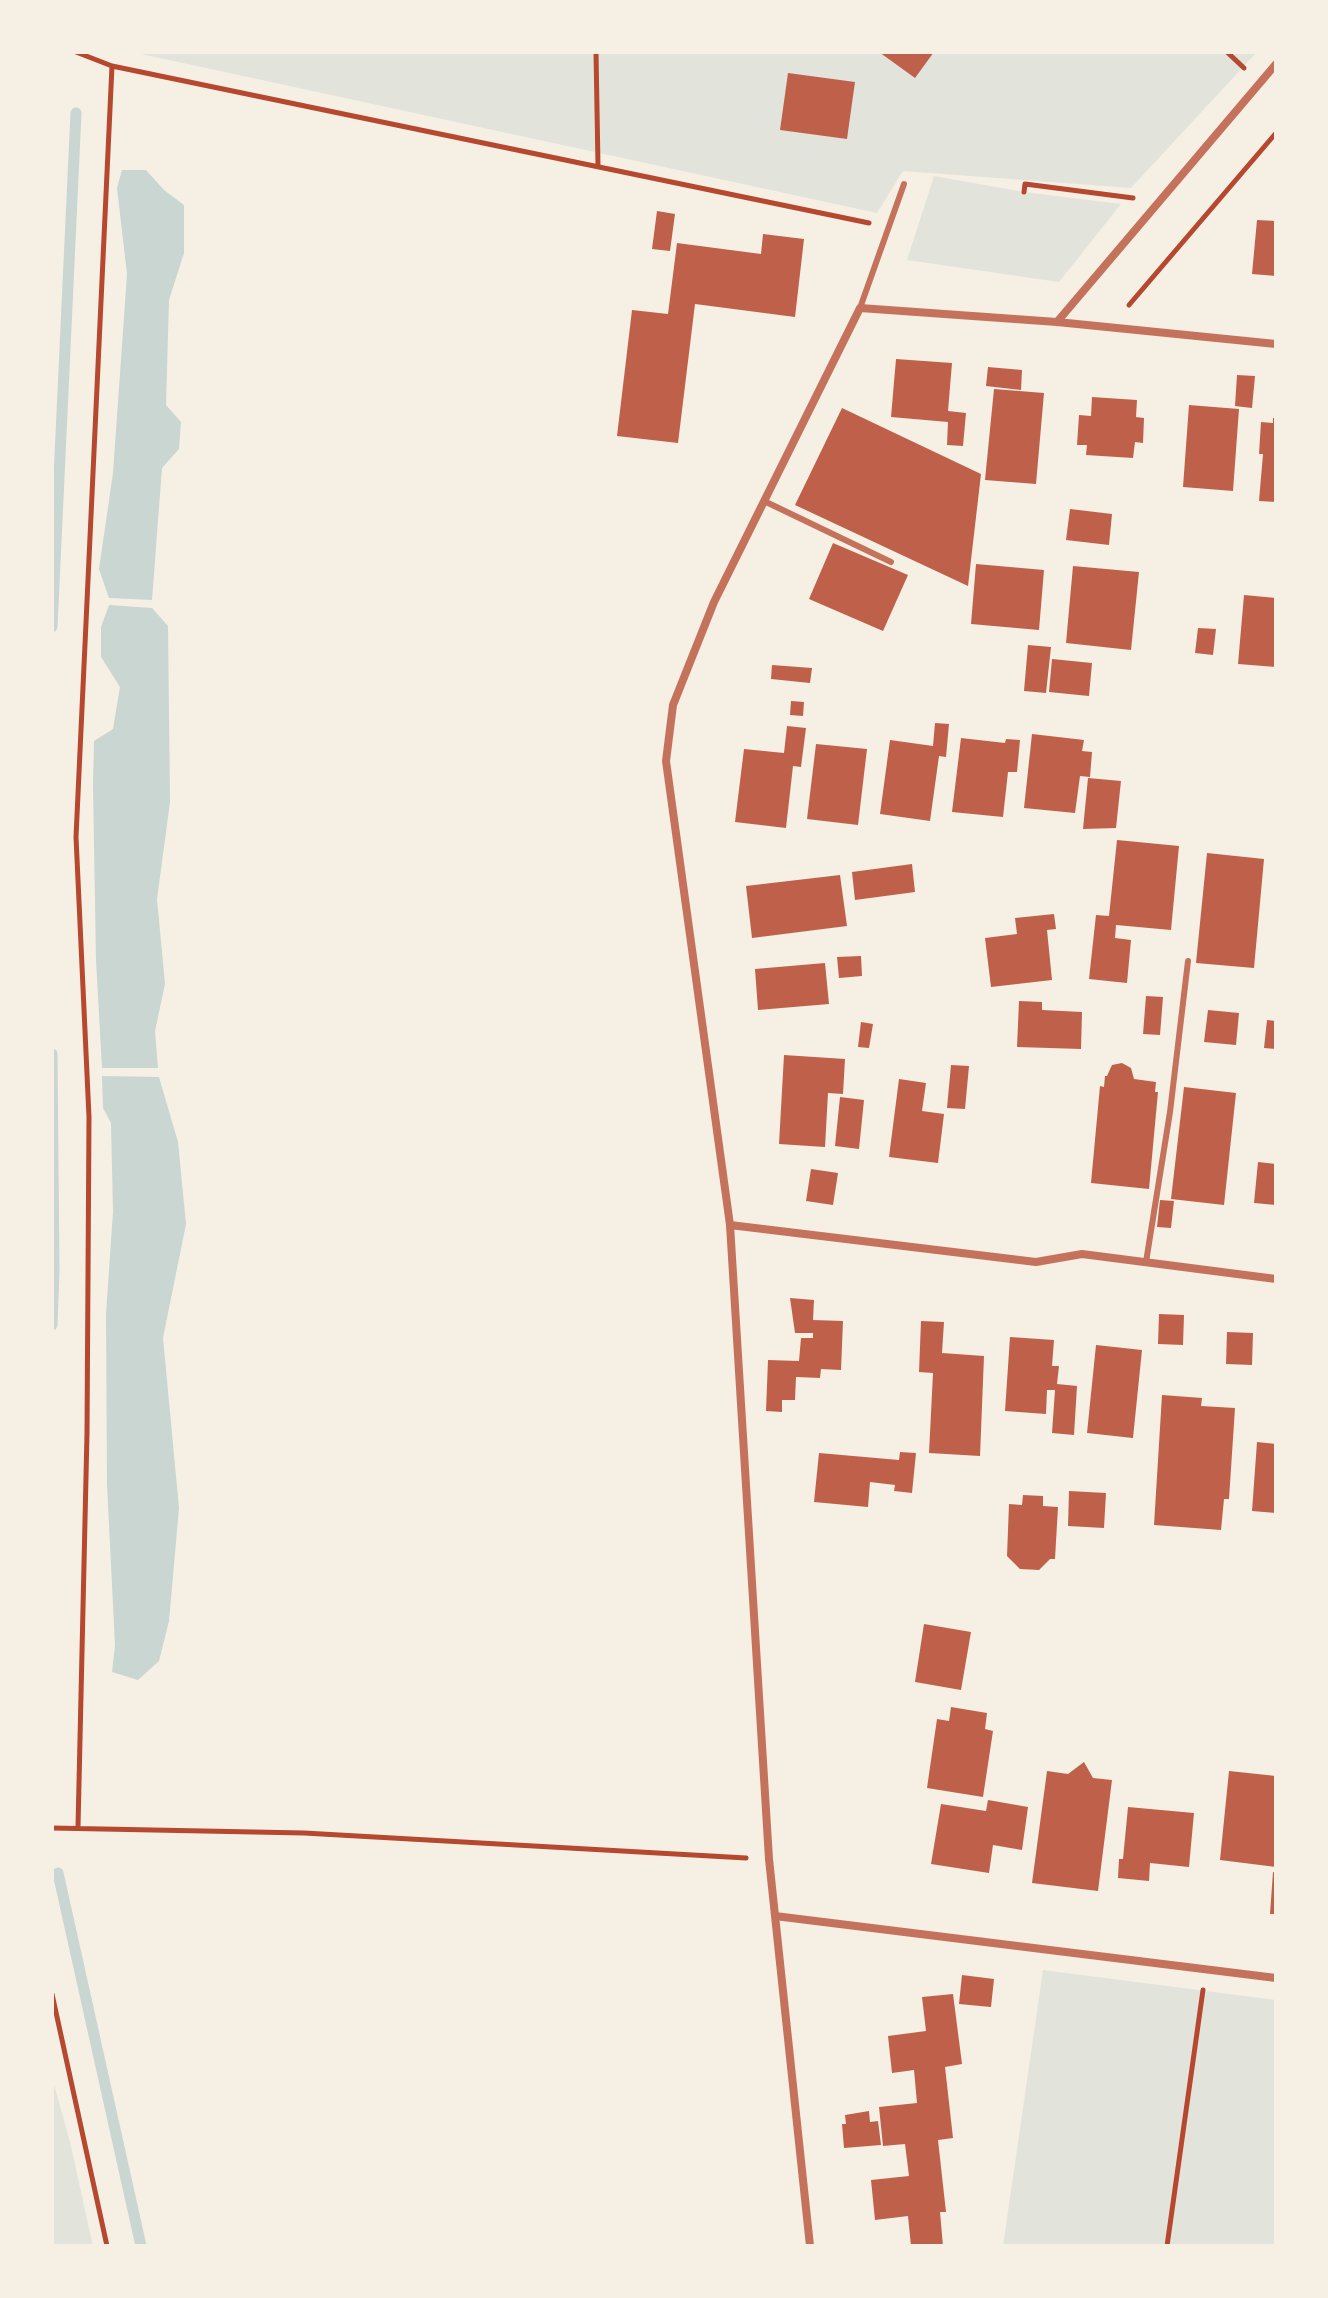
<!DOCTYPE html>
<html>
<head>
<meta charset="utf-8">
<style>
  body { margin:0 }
  #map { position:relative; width:1328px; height:2298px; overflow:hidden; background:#f6efe4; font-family:"Crimson Pro",serif }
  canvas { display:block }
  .frame { position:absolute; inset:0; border:54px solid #f6efe4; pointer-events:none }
</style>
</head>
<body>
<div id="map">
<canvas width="1328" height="2298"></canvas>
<div class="frame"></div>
</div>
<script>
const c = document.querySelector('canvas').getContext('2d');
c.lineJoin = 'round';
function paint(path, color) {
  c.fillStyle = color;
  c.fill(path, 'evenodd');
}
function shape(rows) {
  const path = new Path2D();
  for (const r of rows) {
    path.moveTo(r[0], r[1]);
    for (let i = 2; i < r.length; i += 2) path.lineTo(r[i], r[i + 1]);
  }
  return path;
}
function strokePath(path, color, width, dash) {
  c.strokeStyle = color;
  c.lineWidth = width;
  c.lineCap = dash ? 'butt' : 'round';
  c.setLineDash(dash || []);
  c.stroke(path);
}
paint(shape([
  [132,52,1257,52,1131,188,903,171,877,213],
  [934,176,1024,192,1121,204,1059,282,907,260],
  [1043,1970,1276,2000,1276,2246,1003,2246],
  [52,2077,70,2142,93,2246,52,2246]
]), '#e2e4dc');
paint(shape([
  [122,170,146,170,164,190,184,205,184,253,169,300,166,405,181,422,179,449,162,468,152,600,109,598,99,569,113,473,127,274,117,188],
  [109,605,152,608,168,626,170,802,157,899,165,984,155,1031,158,1068,102,1068,96,960,93,785,94,741,113,729,120,687,101,657,101,627],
  [102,1076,159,1077,178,1142,186,1224,163,1338,179,1508,169,1621,159,1661,138,1680,112,1672,115,1645,107,1484,106,1314,113,1212,111,1123,103,1108]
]), '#c9d6d2');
strokePath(shape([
  [52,627,76,113],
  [52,1054,54,1271,52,1325],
  [58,1873,141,2246]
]), '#c9d6d2', 11);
paint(shape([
  [879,52,934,52,915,78],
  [788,73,855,82,847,139,780,130],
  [657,211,675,214,670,251,652,249],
  [1257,220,1276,221,1276,276,1252,274],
  [763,234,804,239,795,317,695,304,678,443,617,436,632,310,668,314,677,243,761,254],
  [896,359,952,363,948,411,966,413,963,446,947,445,948,422,891,417],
  [988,367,1022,370,1021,390,986,386],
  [1237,375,1255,376,1252,408,1235,406],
  [994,389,1044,393,1036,484,985,480],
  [1092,397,1137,400,1136,417,1144,418,1143,443,1135,442,1133,458,1086,455,1087,445,1077,445,1079,415,1091,416],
  [1189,405,1239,409,1233,491,1183,487],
  [842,408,981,474,968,586,795,505],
  [1273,418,1276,418,1276,502,1259,501,1263,454,1259,454,1261,422,1273,423],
  [1070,509,1112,514,1109,545,1066,540],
  [833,543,908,575,883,631,809,599],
  [976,564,1044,570,1039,630,971,624],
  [1073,566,1139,572,1131,650,1066,643],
  [1244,595,1276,598,1276,667,1238,664],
  [1198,628,1216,629,1213,655,1195,653],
  [1028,645,1051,647,1046,693,1024,691],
  [1052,659,1092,663,1089,696,1049,692],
  [772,665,812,668,810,683,771,679],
  [791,701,804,702,803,716,790,715],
  [935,723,949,724,946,757,939,756,930,821,880,814,890,740,933,746],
  [787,726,806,728,801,767,793,766,786,828,735,822,744,749,784,753],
  [1032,734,1084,740,1082,751,1092,752,1090,777,1080,776,1075,813,1024,808],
  [961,738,1005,743,1006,739,1020,740,1017,772,1008,772,1003,817,952,812],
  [816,744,867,749,858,825,807,819],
  [1088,778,1121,781,1116,828,1083,829],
  [1117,840,1179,846,1171,930,1116,925,1115,938,1131,940,1127,983,1089,979,1096,915,1109,916],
  [1207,853,1264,859,1254,968,1196,963],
  [912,864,915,892,855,900,852,872],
  [840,875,847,926,752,938,746,886],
  [1054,914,1056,929,1047,930,1052,980,991,987,985,938,1017,934,1015,918],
  [861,956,862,976,839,978,837,957],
  [825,963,829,1004,758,1010,755,969],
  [1146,996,1163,997,1160,1035,1143,1034],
  [1019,1001,1042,1002,1042,1010,1082,1012,1081,1049,1017,1047],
  [1208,1010,1239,1013,1236,1045,1204,1042],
  [1267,1020,1276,1021,1276,1049,1264,1048],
  [861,1022,873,1024,869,1048,858,1047],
  [784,1055,845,1059,843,1094,828,1093,825,1147,779,1144],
  [1122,1063,1131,1068,1134,1079,1156,1082,1155,1092,1158,1092,1149,1189,1091,1183,1100,1086,1104,1087,1105,1076,1107,1076,1112,1065],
  [951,1065,969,1066,965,1109,947,1108],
  [899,1079,926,1083,922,1111,944,1114,938,1163,889,1157],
  [1184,1087,1236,1093,1224,1205,1171,1199],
  [840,1097,864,1100,859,1149,835,1146],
  [1258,1162,1276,1164,1276,1205,1254,1203],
  [811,1169,838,1173,833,1205,806,1201],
  [1160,1200,1174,1201,1171,1228,1157,1227],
  [790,1298,814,1300,813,1320,843,1321,841,1370,821,1369,820,1378,796,1377,795,1400,782,1400,782,1412,766,1411,768,1360,799,1361,801,1338,813,1338,813,1333,795,1333],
  [1159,1314,1184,1315,1183,1345,1158,1344],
  [921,1321,944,1322,942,1353,984,1356,980,1456,929,1453,933,1373,919,1372],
  [1227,1332,1253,1333,1252,1365,1226,1364],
  [1010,1337,1054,1340,1052,1366,1059,1366,1057,1384,1077,1386,1074,1435,1052,1433,1055,1390,1047,1390,1046,1414,1005,1411],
  [1096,1345,1142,1350,1133,1438,1087,1433],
  [1162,1395,1202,1398,1201,1406,1235,1408,1229,1499,1224,1499,1221,1530,1154,1525],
  [1257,1442,1276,1444,1276,1513,1252,1511],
  [900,1452,916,1453,912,1493,894,1491,895,1485,870,1482,868,1507,814,1502,819,1453,899,1460],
  [1069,1491,1106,1493,1104,1528,1068,1526],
  [1023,1495,1043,1496,1043,1506,1058,1507,1055,1559,1050,1559,1039,1570,1020,1569,1007,1556,1009,1504,1022,1505],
  [924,1624,971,1632,961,1690,915,1682],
  [951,1707,987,1713,985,1729,993,1731,983,1797,927,1788,937,1719,949,1721],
  [1084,1762,1093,1778,1112,1780,1098,1891,1032,1883,1047,1771,1068,1774],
  [1229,1771,1276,1776,1276,1867,1220,1860],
  [988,1800,1028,1807,1022,1850,993,1845,989,1873,931,1864,941,1804,986,1811],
  [1128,1807,1194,1813,1189,1867,1150,1863,1149,1881,1118,1878,1119,1859,1123,1859],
  [1273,1872,1276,1873,1276,1914,1270,1914],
  [962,1975,994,1979,991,2007,959,2004],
  [953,1994,962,2064,945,2067,953,2138,938,2140,946,2212,940,2212,943,2246,911,2246,908,2216,875,2220,871,2180,909,2176,905,2144,883,2146,879,2107,917,2103,914,2070,892,2073,888,2036,926,2031,922,1997],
  [869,2111,870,2122,878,2121,881,2145,844,2148,842,2124,846,2124,845,2115]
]), '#bf614a');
strokePath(shape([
  [76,52,112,66,869,223],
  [596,52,598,166],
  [1227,52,1244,68],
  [1024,192,1025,184,1133,198],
  [1129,305,1276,133],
  [78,1827,87,1433,89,1117,76,837,112,66],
  [52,1828,304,1833,746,1858],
  [52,1994,107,2246],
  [1167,2246,1203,1990]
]), '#b5482f', 5);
strokePath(shape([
  [860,308,904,184],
  [764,501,891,562],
  [1146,1262,1170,1112,1188,961]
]), '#c5725c', 6);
strokePath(shape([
  [1057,322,1276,64],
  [730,1225,1036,1262,1082,1254,1276,1279],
  [775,1916,1276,1978],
  [810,2246,769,1859,730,1225,666,761,673,705,714,602,860,308,1057,322,1276,344]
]), '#c5725c', 8);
</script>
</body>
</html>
